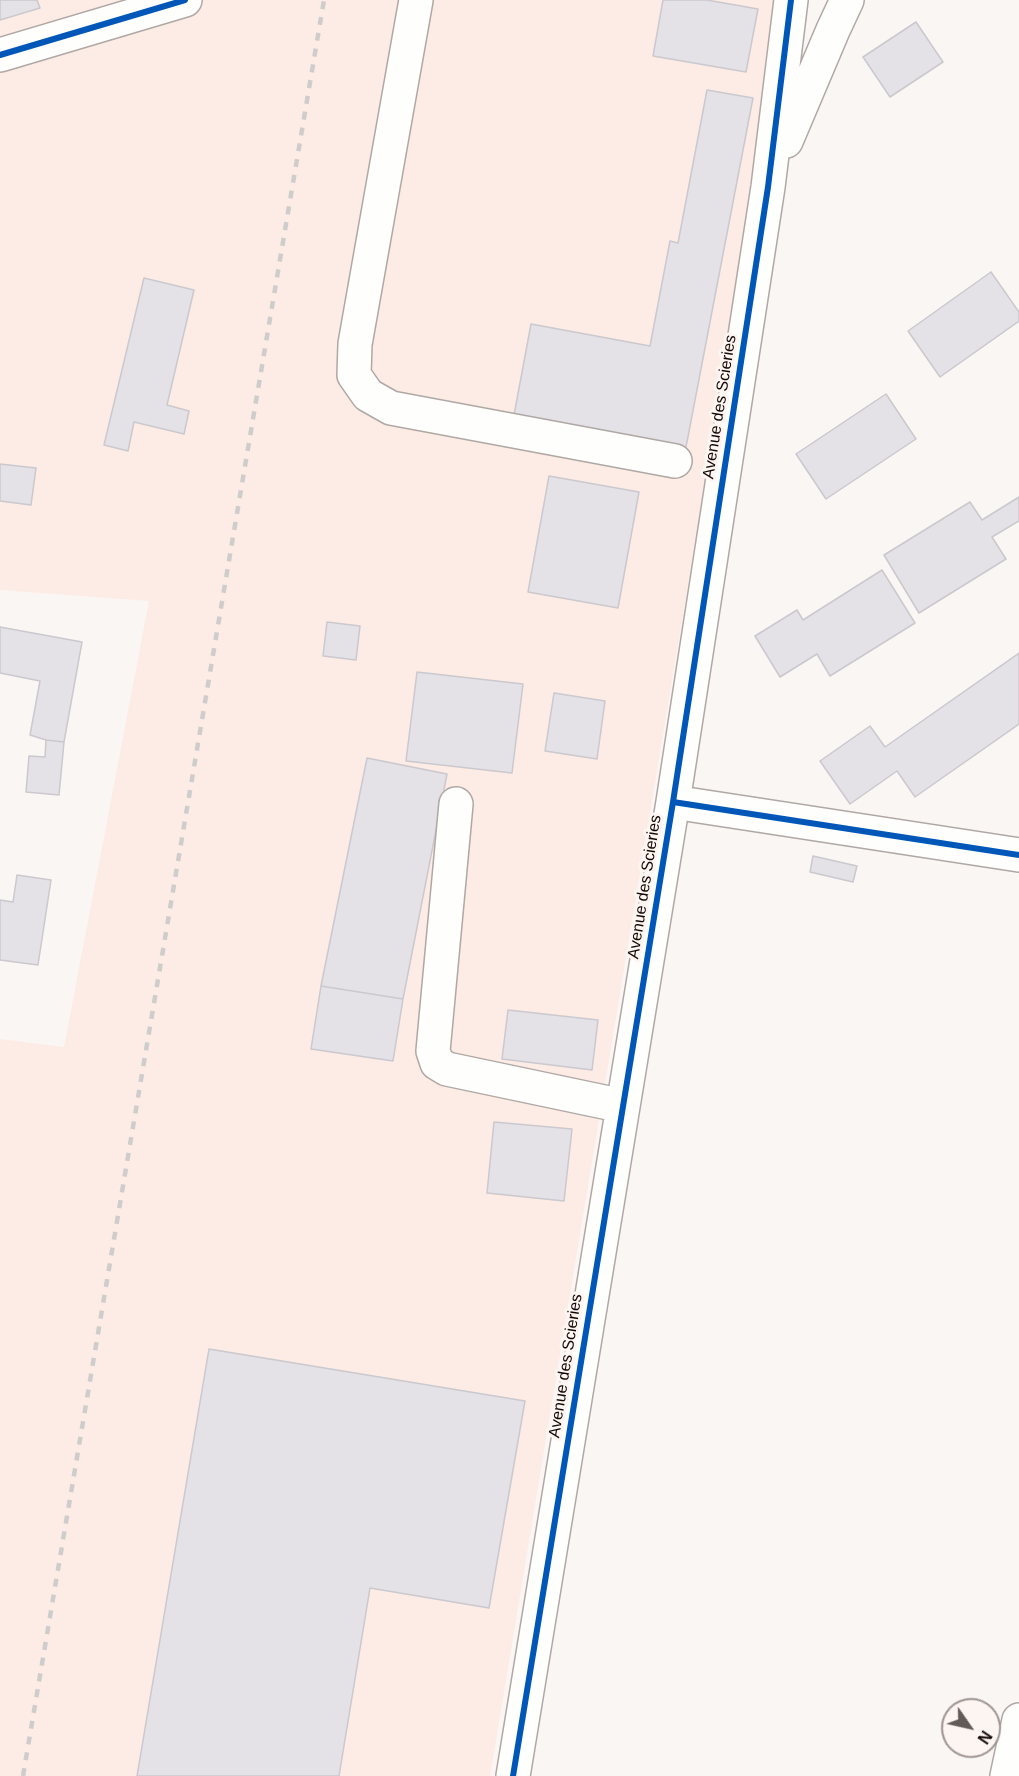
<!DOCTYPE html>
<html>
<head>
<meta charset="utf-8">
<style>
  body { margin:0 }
  #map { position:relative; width:1019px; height:1776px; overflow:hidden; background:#faf6f4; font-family:Helvetica,sans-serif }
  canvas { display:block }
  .north { position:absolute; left:941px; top:1698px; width:60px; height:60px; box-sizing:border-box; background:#fcf5f2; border:2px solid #9f9693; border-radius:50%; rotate:124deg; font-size:16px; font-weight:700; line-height:24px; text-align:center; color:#130804 }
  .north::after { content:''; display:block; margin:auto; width:21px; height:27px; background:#645b58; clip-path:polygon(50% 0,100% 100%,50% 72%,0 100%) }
</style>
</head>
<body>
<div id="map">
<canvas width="1019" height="1776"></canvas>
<div class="north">N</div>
</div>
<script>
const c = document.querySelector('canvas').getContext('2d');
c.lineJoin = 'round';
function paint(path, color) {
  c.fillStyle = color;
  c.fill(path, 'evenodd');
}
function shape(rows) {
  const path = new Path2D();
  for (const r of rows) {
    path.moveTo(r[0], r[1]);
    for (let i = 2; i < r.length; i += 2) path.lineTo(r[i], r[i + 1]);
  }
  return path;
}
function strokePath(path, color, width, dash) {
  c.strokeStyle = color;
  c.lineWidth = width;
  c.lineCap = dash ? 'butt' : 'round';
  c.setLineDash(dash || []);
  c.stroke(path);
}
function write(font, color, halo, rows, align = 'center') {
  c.font = font + ' Helvetica,sans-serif';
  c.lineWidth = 6;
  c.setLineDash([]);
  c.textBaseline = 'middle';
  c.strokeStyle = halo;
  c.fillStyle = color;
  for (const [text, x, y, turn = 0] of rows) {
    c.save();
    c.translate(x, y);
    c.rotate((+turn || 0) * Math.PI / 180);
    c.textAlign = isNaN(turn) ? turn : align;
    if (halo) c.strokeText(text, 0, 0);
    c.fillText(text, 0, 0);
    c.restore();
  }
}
paint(shape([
  [0,0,785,0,490,1776,0,1776,0,1039,64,1047,149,601,0,590]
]), '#fcece5');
const building = shape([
  [0,0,37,0,40,8,0,20,0,0],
  [663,0,707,0,758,9,746,72,653,56,663,0],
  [916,22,943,62,890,97,863,57,916,22],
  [707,90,753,98,686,447,514,415,531,324,650,346,670,241,678,243,707,90],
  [991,272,1019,312,1019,321,940,377,908,331,991,272],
  [144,278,194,290,167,405,189,411,184,434,134,422,128,451,104,445,144,278],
  [886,394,916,439,826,499,796,454,886,394],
  [0,464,36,468,31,505,0,501,0,464],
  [549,476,639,492,618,608,528,592,549,476],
  [1019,497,1019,521,992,537,1006,559,919,613,884,555,970,502,982,520,1019,497],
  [882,570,915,623,830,676,817,654,780,677,755,636,797,610,803,620,882,570],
  [327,622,360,626,356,660,323,656,327,622],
  [0,627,82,642,64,742,46,740,30,735,40,681,0,673,0,627],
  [1019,653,1019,724,915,797,897,771,850,804,820,761,870,726,885,747,1019,653],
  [417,672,523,684,512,773,406,761,417,672],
  [554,693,605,701,597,759,545,751,554,693],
  [46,740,64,742,59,795,26,792,29,756,45,757,46,740],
  [367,758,447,774,403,999,321,986,367,758],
  [813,856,857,866,853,882,810,872,813,856],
  [17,875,51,880,38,965,0,960,0,900,13,902,17,875],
  [321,986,403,999,393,1061,311,1049,321,986],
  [508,1010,598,1020,592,1070,502,1059,508,1010],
  [494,1122,572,1129,564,1201,487,1193,494,1122],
  [209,1349,525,1401,489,1608,370,1588,339,1776,137,1776,209,1349]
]);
paint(building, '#e4e1e7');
strokePath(building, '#cbc8ce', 1.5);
const minor = shape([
  [416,0,355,344,354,375,368,395,391,408,675,461],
  [0,55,185,0],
  [786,141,833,30,847,0],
  [673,802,1019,855],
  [456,804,433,1051,437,1063,447,1069,623,1106],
  [513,1776,673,802,768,187,791,0],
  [1007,1776,1019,1720]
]);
strokePath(minor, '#b0a8a5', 36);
strokePath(minor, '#fefefd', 33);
strokePath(shape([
  [23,1776,324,0]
]), '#cfcdcc', 4.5, [8, 8]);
strokePath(shape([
  [0,55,185,0],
  [673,802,1019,855],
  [513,1776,673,802,768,187,791,0]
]), '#0057b8', 6);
write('16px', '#130804', '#fcf5f2', [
  ["Avenue des Scieries",720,407,-81],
  ["Avenue des Scieries",645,887,-81],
  ["Avenue des Scieries",566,1366,-81]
]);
</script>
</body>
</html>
